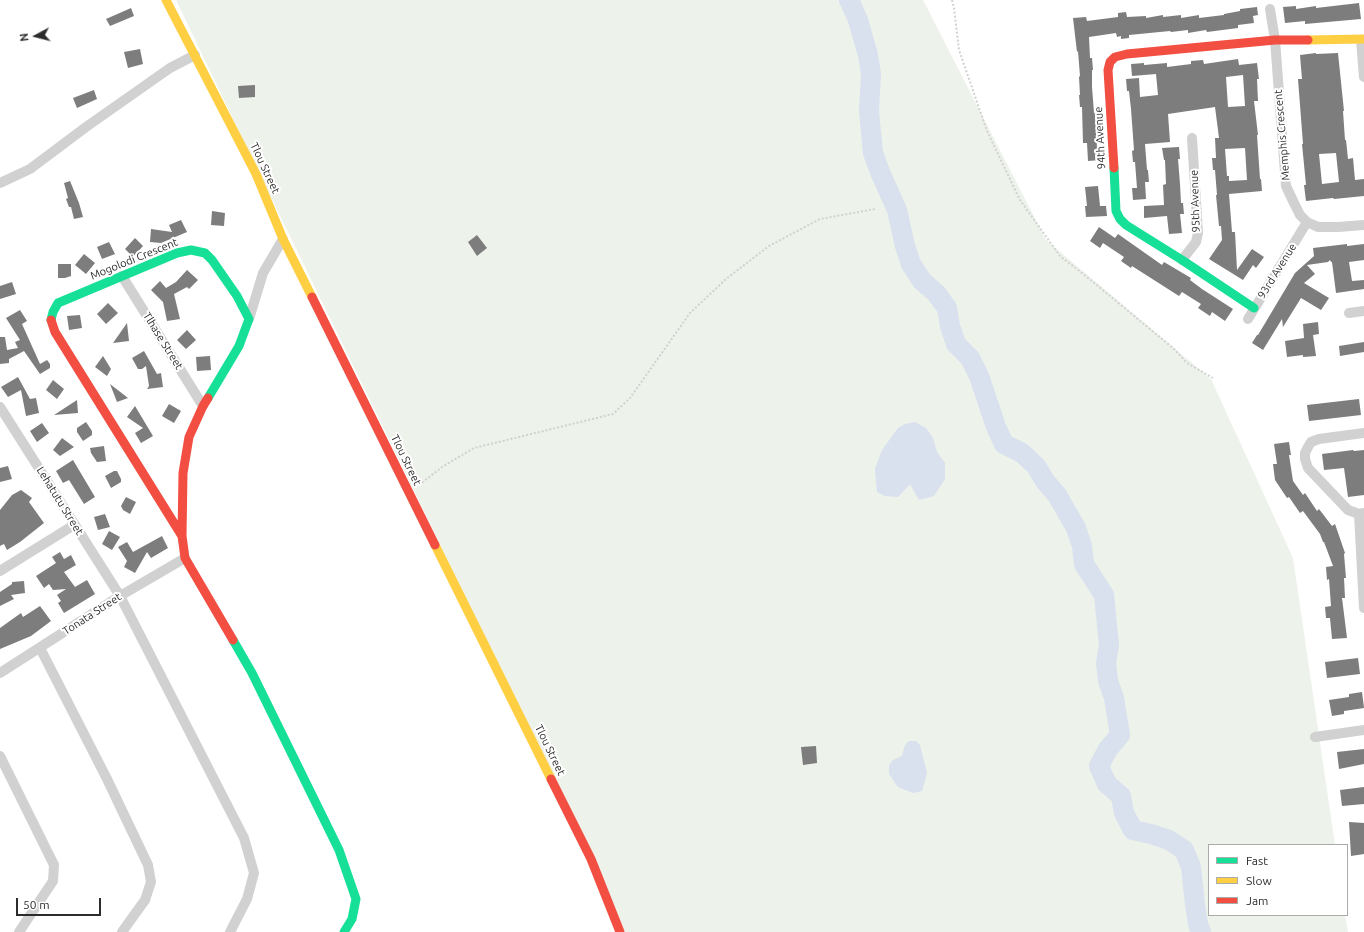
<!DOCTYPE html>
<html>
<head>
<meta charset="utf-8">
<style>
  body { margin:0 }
  #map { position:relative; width:1364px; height:932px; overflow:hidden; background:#fff; font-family:Ubuntu,sans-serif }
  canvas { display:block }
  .legend { position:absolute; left:1208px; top:844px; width:140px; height:72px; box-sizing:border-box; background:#fff; border:1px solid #ababab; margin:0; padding:5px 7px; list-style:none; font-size:12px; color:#2c2c2c }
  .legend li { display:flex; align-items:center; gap:8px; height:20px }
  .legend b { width:20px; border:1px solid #ababab }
  .north { position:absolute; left:16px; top:16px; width:40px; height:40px; -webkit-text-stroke:3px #fff; paint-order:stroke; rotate:263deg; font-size:11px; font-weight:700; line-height:16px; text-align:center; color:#2c2c2c }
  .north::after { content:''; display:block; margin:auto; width:14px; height:18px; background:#2c2c2c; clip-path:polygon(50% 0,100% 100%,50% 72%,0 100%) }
  .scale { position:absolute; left:16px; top:898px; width:85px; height:18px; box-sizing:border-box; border:2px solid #2c2c2c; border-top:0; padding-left:5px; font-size:12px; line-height:14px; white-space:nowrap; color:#2c2c2c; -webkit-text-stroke:3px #fff; paint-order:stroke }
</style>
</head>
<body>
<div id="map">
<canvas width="1364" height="932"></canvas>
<ul class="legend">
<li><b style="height:5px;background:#16e098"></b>Fast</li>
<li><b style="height:5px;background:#ffcf43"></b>Slow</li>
<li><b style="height:5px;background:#f24e42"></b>Jam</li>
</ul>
<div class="north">N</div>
<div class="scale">50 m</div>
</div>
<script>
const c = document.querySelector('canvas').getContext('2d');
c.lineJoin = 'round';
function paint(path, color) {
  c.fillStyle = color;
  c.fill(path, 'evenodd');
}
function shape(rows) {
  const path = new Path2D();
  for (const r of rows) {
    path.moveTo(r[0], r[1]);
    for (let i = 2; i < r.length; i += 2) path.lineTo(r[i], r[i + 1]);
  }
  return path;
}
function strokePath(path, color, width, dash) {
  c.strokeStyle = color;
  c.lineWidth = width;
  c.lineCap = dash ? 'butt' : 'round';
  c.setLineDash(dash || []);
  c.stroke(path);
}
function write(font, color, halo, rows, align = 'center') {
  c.font = font + ' Ubuntu,sans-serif';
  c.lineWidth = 4;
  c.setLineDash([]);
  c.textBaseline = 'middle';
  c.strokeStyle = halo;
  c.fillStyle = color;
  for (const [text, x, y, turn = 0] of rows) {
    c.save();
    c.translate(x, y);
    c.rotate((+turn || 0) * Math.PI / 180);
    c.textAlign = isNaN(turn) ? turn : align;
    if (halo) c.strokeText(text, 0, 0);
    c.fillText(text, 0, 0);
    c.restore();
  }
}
paint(shape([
  [176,0,923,0,1046,240,1211,379,1293,558,1335,845,1209,845,1209,915,1345,915,1348,932,625,932,422,507,261,177]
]), '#edf2eb');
paint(shape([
  [915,422,926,428,933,438,937,452,945,463,945,479,934,496,919,500,910,484,898,497,885,496,877,492,875,469,882,450,898,428,905,424],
  [909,741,916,741,920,745,927,773,922,791,913,793,898,787,889,774,889,765,893,760,902,756,905,745]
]), '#d9e0ee');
strokePath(shape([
  [849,0,858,20,868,55,871,74,869,111,873,153,880,172,897,210,905,246,911,264,922,281,936,293,947,308,950,326,956,344,970,358,979,376,996,427,1004,444,1022,453,1036,466,1045,481,1057,495,1076,528,1082,546,1084,564,1104,595,1109,645,1106,663,1108,681,1114,698,1120,735,1108,749,1099,766,1107,784,1121,796,1124,813,1133,830,1151,834,1169,840,1184,850,1191,867,1195,905,1198,924,1201,932]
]), '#d9e0ee', 20);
paint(shape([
  [1359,3,1361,19,1305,24,1305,21,1285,23,1283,7,1296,6,1296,9,1316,6,1316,8],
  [1257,7,1258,15,1253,16,1254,23,1238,25,1238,28,1207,32,1206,30,1188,33,1188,30,1171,32,1170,31,1129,35,1129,38,1121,39,1121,36,1117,37,1116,33,1089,37,1090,58,1092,58,1093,70,1092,70,1092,87,1094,113,1095,113,1097,148,1100,148,1101,160,1088,161,1087,143,1083,143,1082,107,1080,107,1079,95,1080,95,1079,77,1080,76,1078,51,1077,52,1073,18,1086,17,1087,21,1118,17,1118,13,1126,12,1127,17,1146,16,1146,18,1163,15,1163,17,1181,15,1181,18,1199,15,1199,18,1224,15,1224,14,1240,11,1240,9],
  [131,8,134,16,110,26,106,19],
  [140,49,143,64,128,68,124,52],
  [1316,53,1316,54,1338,53,1344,111,1343,111,1345,140,1346,140,1348,159,1353,158,1355,180,1364,179,1364,196,1334,199,1333,198,1306,201,1304,185,1306,185,1302,144,1303,144,1298,79,1302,79,1300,55],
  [1336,153,1339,182,1322,184,1319,154],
  [1238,59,1239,65,1257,63,1259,79,1257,79,1258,101,1254,101,1258,135,1257,135,1260,179,1261,179,1262,191,1229,194,1232,232,1235,232,1237,270,1252,249,1264,257,1256,268,1253,265,1243,280,1209,259,1222,240,1221,226,1219,226,1216,195,1217,195,1215,170,1213,170,1212,158,1216,158,1215,138,1219,138,1215,107,1168,114,1170,142,1145,144,1147,170,1148,170,1149,182,1145,182,1146,199,1133,200,1132,188,1137,188,1135,162,1133,162,1132,151,1134,150,1131,109,1129,91,1127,91,1126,79,1139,78,1140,97,1158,95,1156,74,1132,76,1131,64,1144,63,1144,65,1167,63,1167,67,1191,64,1191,61,1203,60,1204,64],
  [1243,75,1245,106,1228,107,1226,77],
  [1245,148,1247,180,1229,181,1229,176,1227,176,1225,149],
  [255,85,255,97,239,98,238,86],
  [94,90,97,99,77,108,73,98],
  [1179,147,1180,159,1178,159,1180,184,1181,203,1183,203,1184,214,1180,214,1182,233,1169,234,1167,216,1144,218,1144,206,1164,205,1163,185,1166,184,1165,160,1164,160,1162,148],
  [70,181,79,203,83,217,74,219,71,207,69,207,66,199,68,198,64,183],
  [1098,186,1100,206,1106,206,1107,216,1086,217,1085,206,1087,206,1085,187],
  [212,211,225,213,224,226,211,225],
  [181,220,187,232,161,243,150,242,151,229,172,232,169,225],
  [1099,227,1115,238,1118,234,1162,265,1164,262,1191,278,1190,280,1202,289,1233,309,1225,321,1212,312,1210,316,1198,308,1201,304,1182,292,1179,296,1132,266,1131,268,1121,261,1124,257,1103,243,1100,248,1090,241],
  [477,235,487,248,477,256,468,242],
  [135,238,143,246,133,257,125,249],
  [109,242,115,254,102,259,97,247],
  [1347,244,1347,246,1364,244,1364,260,1349,262,1352,281,1364,280,1364,289,1336,293,1332,262,1331,262,1330,260,1328,262,1307,265,1315,274,1304,283,1329,298,1321,310,1301,298,1283,327,1282,319,1263,350,1252,343,1257,335,1258,335,1295,273,1314,256,1313,248],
  [84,254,95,263,86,274,75,265],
  [58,264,71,264,71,276,65,278,58,278],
  [187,270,198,280,189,289,187,287,174,294,180,319,167,321,163,302,151,290,160,281,166,288,176,282],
  [12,282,16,294,0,299,0,286],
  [108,303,118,313,106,324,97,314],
  [20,310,27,321,22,324,40,364,47,360,50,364,50,368,40,374,24,351,9,359,9,363,0,364,0,337,5,337,7,350,18,348,15,342,20,340,6,318],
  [80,315,82,328,69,330,67,316],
  [1318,322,1319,334,1313,335,1316,356,1303,357,1303,355,1287,357,1285,341,1304,338,1303,324],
  [127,323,129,341,113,343],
  [187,330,196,340,186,349,177,340],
  [1364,342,1364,352,1340,356,1339,346],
  [144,351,157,374,161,373,163,387,147,389,149,386,146,366,142,369,138,369,132,358],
  [103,356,111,369,107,376,95,367],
  [210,356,211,370,197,371,196,357],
  [18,377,30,399,36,398,39,413,26,416,21,390,8,397,1,387],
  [53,380,64,389,57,399,46,390],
  [110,384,128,398,117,402],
  [1359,399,1361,415,1309,421,1307,405],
  [77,400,78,413,54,415],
  [169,404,181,411,174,423,162,416],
  [135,406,153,436,141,443,135,433,143,428,127,417],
  [86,422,92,431,92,435,83,441,77,432,77,428],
  [42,423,49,433,37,442,30,431],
  [62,438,74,447,60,456,53,450],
  [1289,442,1291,455,1289,455,1293,481,1303,495,1305,493,1317,511,1319,509,1332,526,1335,524,1345,553,1344,554,1346,578,1344,578,1345,598,1342,598,1347,638,1332,639,1330,618,1326,618,1325,607,1331,606,1329,579,1327,580,1326,567,1333,566,1324,542,1323,542,1320,534,1303,511,1300,513,1289,497,1287,498,1275,480,1273,464,1277,464,1274,444],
  [104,446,106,461,97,462,91,453,90,448],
  [1353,450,1354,451,1364,450,1364,495,1348,497,1344,468,1324,470,1322,454],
  [73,460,95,497,84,504,69,480,63,483,56,471],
  [8,466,12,479,0,482,0,468],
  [114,471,117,471,121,479,121,482,111,488,105,476],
  [21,490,32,498,29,502,44,523,20,542,7,550,4,544,0,546,0,510,12,495],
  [126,497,136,502,130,514,123,510,121,506],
  [105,514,110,527,98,530,94,517],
  [109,531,120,537,112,550,102,544],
  [162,536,168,548,151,558,147,552,135,573,124,567,127,561,118,547,127,542,133,552],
  [60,552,64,559,71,555,76,565,64,572,75,587,87,580,95,594,64,613,58,603,61,601,57,595,66,589,53,590,49,584,44,588,36,576,56,563,52,557],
  [24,581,25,593,11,595,14,599,0,606,0,592,12,584,12,582],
  [40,606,51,621,31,636,0,649,0,628,21,613,23,617],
  [1358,658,1360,674,1327,678,1325,662],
  [1362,692,1364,708,1344,711,1344,714,1332,716,1329,700,1349,697,1349,694],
  [816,746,817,763,803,765,801,747],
  [1364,749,1364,764,1339,769,1337,752],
  [1364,787,1364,804,1342,806,1340,790],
  [1349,822,1364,823,1364,854,1351,856]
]), '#7d7d7d');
strokePath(shape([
  [952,0,954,8,959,50,987,131,1020,200,1060,256,1087,277,1173,348,1187,363,1213,378],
  [419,485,442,467,474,448,613,414,630,398,690,313,726,279,769,246,820,219,875,209]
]), '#d1d1d1', 2, [2, 2]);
strokePath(shape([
  [1270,9,1275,40,1286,186,1294,203,1300,215,1307,222,1318,227,1338,227,1364,225],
  [1361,40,1364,77],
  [0,183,30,169,86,127,170,68,195,55],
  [1182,260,1196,242,1198,233,1192,138],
  [122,276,203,406],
  [1349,313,1364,311],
  [249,319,263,273,283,239],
  [1248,319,1307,222],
  [0,407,120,596,244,838,254,873,247,899,230,932],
  [1364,433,1319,439,1311,442,1308,447,1305,453,1305,459,1308,468,1348,510,1359,514,1364,513],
  [1359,514,1364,608],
  [0,571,74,525],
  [40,648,107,779,148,865,151,882,145,900,122,932],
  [0,673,120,596,185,558],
  [1315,737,1364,730],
  [0,756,54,865,53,881,19,932]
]), '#d1d1d1', 10);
strokePath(shape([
  [1114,168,1116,211,1120,219,1126,225,1182,260,1254,308],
  [51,320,53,312,58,303,177,253,191,250,205,253,212,260,237,296,249,319,239,346,208,398],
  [233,640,252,673,339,850,356,899,352,919,344,932]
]), '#16e098', 9);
strokePath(shape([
  [166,0,256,174,283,239,312,297],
  [1308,40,1364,39],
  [435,545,551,779]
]), '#ffcf43', 9);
strokePath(shape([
  [1114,168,1108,70,1110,62,1115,57,1127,54,1275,40,1308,40],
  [312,297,435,545],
  [51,320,55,332,182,536],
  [208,398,203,406,189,437,183,473,182,536,185,558,233,640],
  [551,779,591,859,620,932]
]), '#f24e42', 9);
write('11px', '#2c2c2c', '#fff', [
  ["Memphis Crescent",1282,135,-95],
  ["94th Avenue",1100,138,-93],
  ["Tlou Street",265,168,65],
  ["95th Avenue",1195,201,-92],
  ["Mogolodi Crescent",134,259,-22],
  ["93rd Avenue",1277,271,-58],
  ["Tlhase Street",163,341,58],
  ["Tlou Street",406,460,64],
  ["Lehatutu Street",60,501,58],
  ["Tonata Street",92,614,-33],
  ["Tlou Street",550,750,64]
]);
</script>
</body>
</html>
